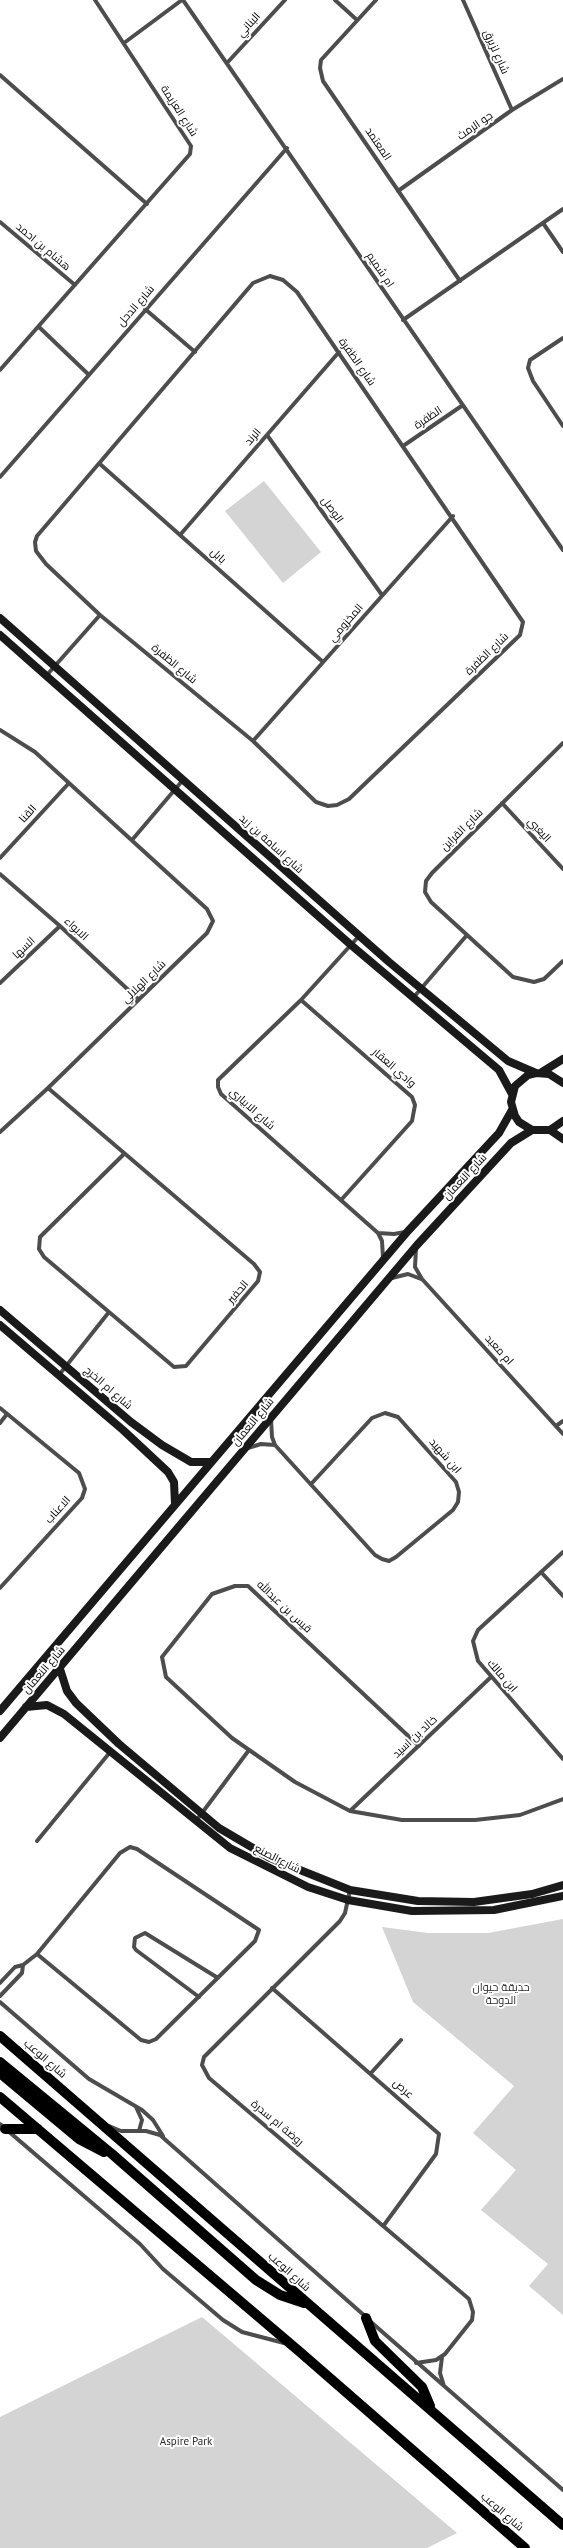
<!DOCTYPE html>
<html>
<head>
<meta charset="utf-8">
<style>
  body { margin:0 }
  canvas { display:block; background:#fff }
</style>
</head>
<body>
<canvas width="563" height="2548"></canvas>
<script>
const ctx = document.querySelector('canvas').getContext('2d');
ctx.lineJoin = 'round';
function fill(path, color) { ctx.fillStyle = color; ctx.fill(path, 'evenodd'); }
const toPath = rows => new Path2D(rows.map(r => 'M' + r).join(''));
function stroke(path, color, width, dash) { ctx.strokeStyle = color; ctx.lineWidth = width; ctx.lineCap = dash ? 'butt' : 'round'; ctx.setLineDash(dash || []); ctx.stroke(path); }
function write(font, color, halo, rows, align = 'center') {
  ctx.font = font + ' "PT Sans",Cairo,sans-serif'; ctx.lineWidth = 4; ctx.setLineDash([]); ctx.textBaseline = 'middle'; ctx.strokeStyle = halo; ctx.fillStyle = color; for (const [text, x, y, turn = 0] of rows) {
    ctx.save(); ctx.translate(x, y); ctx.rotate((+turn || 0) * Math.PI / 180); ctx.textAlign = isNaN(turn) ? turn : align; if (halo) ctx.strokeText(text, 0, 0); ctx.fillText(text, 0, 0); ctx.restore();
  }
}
const green = toPath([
  [264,481,321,552,283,583,225,511],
  [563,1919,563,2315,529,2286,548,2264,481,2210,516,2170,473,2133,514,2086,413,2002,382,1927,428,1933,488,1933],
  [202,2317,457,2533,427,2548,0,2548,0,2417]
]);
const street = toPath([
  [183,0,563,550],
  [335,0,357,20],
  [376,0,321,60,320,68,323,81,460,281],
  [463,0,512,110],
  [124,43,182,0],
  [227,63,285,0],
  [0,75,147,204],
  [398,191,512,110,563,79],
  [0,222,75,285],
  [543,223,563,252],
  [270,276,283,280,297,292,523,622,520,635,349,799,337,805,328,806,316,802,253,741,100,615,46,564,36,551,35,542,37,536,253,283,270,276],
  [145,309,195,352],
  [403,320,563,209],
  [39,327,88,374],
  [563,338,530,360,528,368,533,381,563,426],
  [0,370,190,154,191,146,95,0],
  [267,435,382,595],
  [403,446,463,405],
  [100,464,323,662],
  [0,477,287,148],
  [180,535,339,352],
  [46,676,100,615],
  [0,730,35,752,207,909,213,921,207,933,48,1088,0,1132],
  [253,741,453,516],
  [563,743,432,873,426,881,425,892,431,902,513,977,534,982,544,979,563,961],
  [502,803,563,869],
  [132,840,183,780],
  [0,858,69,783],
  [0,874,60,926,138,999],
  [359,936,301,1000,218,1080,218,1087,221,1094,378,1233,382,1241,383,1258],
  [0,983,60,926],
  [413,998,467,935],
  [301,1000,412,1097,415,1105,412,1121,342,1199],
  [48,1088,254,1264,260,1272,258,1281,186,1366,174,1367,44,1257,39,1249,40,1237,124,1154],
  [378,1233,394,1234,405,1232],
  [416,1249,415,1267,422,1279,563,1434],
  [392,1278,408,1274,421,1279],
  [59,1375,109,1312],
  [0,1408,79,1473,85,1489,82,1498,0,1588],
  [271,1419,272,1437,275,1445,375,1555,382,1559,389,1561,396,1557,453,1510,458,1502,459,1492,456,1482,398,1417,385,1413,372,1418,312,1483],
  [0,1423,7,1414],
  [556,1426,563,1421],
  [248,1448,261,1444,275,1445],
  [563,1552,478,1630,473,1641,478,1661,563,1759],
  [541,1572,563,1596],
  [419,1746,248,1586,235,1586,212,1594,162,1657,166,1677,232,1738,295,1782,350,1811,402,1820,475,1820,520,1815,563,1799],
  [350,1811,491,1677],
  [196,1821,249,1750],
  [37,1841,111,1751],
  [350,1890,345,1913,340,1921,204,2057,202,2065,209,2078,469,2299,473,2312,472,2320,445,2354,436,2360,416,2363],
  [0,1983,15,1967,23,1965,37,1954,120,1853,130,1847,137,1849,259,1930,255,1941,156,2039,149,2042,141,2040,37,1954],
  [272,1988,439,2134,436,2154,384,2225],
  [0,1996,22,1973,23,1965],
  [199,1997,136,1950,134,1947,135,1938,145,1933,218,1978],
  [0,2002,89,2079,142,2110,153,2120,163,2136],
  [371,2073,401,2040],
  [136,2107,142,2120,139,2131],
  [0,2124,140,2244,163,2269,223,2320,242,2332,284,2343],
  [109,2126,121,2131,146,2131,160,2135,366,2317],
  [371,2322,563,2490],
  [442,2357,440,2373,444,2386]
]);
const secondary = toPath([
  [0,618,389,962,508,1061,536,1073],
  [0,635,351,945,499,1070,512,1094],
  [542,1072,563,1059],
  [563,1083,549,1074,536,1073,528,1075,515,1086,511,1102,515,1116,519,1122,532,1130,550,1130,563,1121],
  [550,1130,563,1139],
  [0,1310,131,1422,162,1445,191,1462,211,1462],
  [0,1325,123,1430,168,1472,174,1482,175,1504],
  [60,1669,67,1691,76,1703,119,1744,219,1828,270,1858,350,1890,418,1901,474,1902,532,1894,563,1885],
  [26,1707,47,1705,64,1714,230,1848,308,1887,348,1900,412,1911,494,1910,563,1896],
  [0,1711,408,1231,499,1133,512,1110],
  [0,1738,417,1245,511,1143,532,1130]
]);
const primary = toPath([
  [0,2036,563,2525],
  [0,2062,112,2154,256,2280,280,2295,304,2303],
  [0,2073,79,2139,104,2152],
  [0,2097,300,2352,525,2548],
  [5,2129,38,2129],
  [366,2318,375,2341,422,2387,430,2406]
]);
const streetNames = [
  ["البناني",249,25,-48],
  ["شارع لزيرق",496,52,66],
  ["شارع العزيمة",179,111,57],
  ["جو الرمث",475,126,-35],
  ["المعتمد",378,144,56],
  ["هشام بن احمد",43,247,40],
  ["ام شميم",380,270,56],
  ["شارع الدحل",136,306,-49],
  ["شارع الظفرة",357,362,55],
  ["الظفرة",428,418,-34],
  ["الرند",253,437,-49],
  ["الوصل",332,510,54],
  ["بابل",218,556,42],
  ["المخزومي",346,623,-49],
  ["شارع الظفرة",487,654,-44],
  ["شارع الظفرة",174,664,40],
  ["القنا",28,814,-48],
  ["شارع القراين",462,830,-45],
  ["اليغبي",539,830,47],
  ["شارع اسامة بن زيد",271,844,42],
  ["الابواء",76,929,43],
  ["السها",24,948,-43],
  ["شارع الهلالي",144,982,-44],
  ["وادي العقار",394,1068,41],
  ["شارع الابياري",252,1109,42],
  ["شارع النعمان",465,1177,-47],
  ["الحفير",238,1292,-49],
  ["ام معبد",499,1350,48],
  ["شارع ام الخرج",108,1388,41],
  ["شارع النعمان",253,1422,-50],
  ["ابن شهيد",445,1456,49],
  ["الاعناب",58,1510,-48],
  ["قيس بن عبدالله",284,1607,43],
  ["شارع النعمان",44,1670,-49],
  ["ابن مالك",502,1676,49],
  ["خالد بن اسيد",415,1737,-43],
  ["شارع الصنع",277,1859,27],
  ["شارع الوعب",45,2059,41],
  ["عرص",403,2089,41],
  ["روضة ام سدرة",277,2123,40],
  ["شارع الوعب",289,2272,42],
  ["شارع الوعب",502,2512,41]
];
const parkNames = [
  ["حديقة حيوان",501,1988],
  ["الدوحة",501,2001],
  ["Aspire Park",186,2442]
];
fill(green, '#d4d4d4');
stroke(street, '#4d4d4d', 4);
stroke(secondary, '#1a1a1a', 8);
stroke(primary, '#000', 10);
write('11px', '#000', '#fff', streetNames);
write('11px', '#2b2b2b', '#fff', parkNames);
</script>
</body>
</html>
